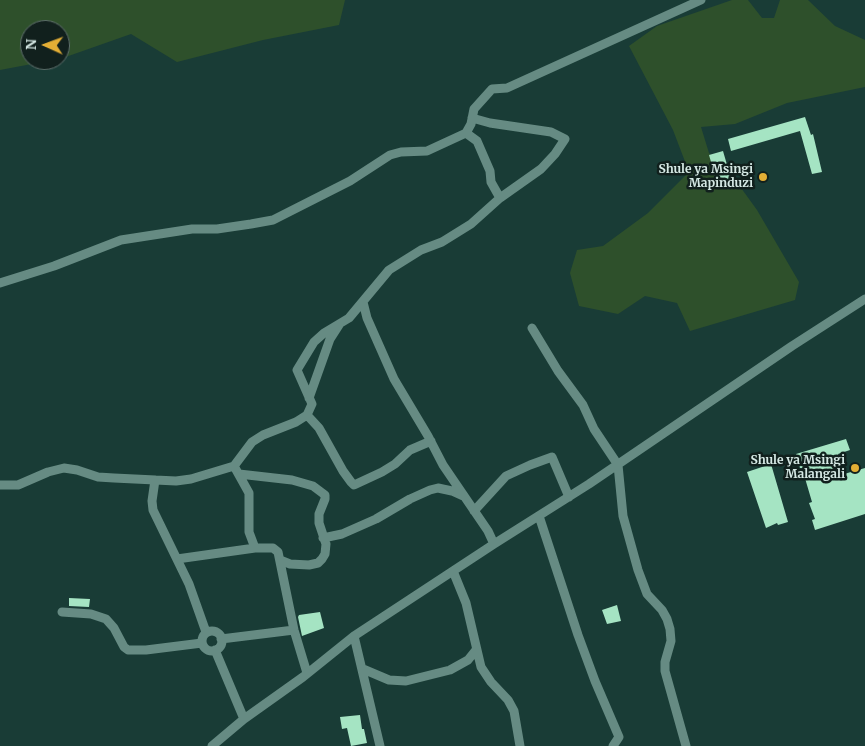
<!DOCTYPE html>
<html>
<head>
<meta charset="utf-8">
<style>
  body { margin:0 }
  #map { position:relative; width:865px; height:746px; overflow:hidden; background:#193c36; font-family:Merriweather,serif }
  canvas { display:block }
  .north { position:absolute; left:20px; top:20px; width:50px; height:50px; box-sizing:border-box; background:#11201d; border:1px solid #60706d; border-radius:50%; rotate:272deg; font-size:14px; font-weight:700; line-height:20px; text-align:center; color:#d6e9e5 }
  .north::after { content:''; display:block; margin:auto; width:18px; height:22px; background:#e3ae35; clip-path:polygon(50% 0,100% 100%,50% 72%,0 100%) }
</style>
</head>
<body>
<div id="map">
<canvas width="865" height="746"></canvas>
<div class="north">N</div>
</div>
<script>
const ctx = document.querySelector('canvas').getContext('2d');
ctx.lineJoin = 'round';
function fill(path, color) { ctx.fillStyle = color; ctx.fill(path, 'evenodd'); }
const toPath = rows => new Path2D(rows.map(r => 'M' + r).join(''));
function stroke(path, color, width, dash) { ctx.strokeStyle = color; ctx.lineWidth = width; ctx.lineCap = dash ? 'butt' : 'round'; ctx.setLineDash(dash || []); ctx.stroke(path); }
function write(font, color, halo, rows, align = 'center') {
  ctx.font = font + ' Merriweather,serif'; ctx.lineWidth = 5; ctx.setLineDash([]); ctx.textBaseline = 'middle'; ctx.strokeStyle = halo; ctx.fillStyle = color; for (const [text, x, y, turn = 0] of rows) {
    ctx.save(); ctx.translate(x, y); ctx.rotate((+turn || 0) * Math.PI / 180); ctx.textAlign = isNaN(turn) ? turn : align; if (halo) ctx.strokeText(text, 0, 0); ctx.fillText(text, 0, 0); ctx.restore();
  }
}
const green = toPath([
  [0,0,345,0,339,25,263,40,177,62,131,34,60,59,60,30,30,30,30,60,53,60,0,70],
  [732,0,748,0,762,18,774,18,780,0,808,0,835,26,865,40,865,87,787,103,735,124,701,127,709,153,736,181,757,210,799,282,795,300,690,331,677,303,645,296,618,314,579,306,570,273,577,250,603,246,648,213,689,172,673,130,629,46,657,26]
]);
const building = toPath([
  [805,117,811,135,813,134,822,172,812,174,800,131,731,151,728,139],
  [723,151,732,182,718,186,709,155],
  [846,439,850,450,838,454,844,474,865,468,865,514,815,530,812,520,815,519,809,503,812,502,802,468,800,468,796,454],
  [771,464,788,522,778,525,777,523,766,528,747,472],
  [69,598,90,599,89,607,69,606],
  [617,605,621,621,607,624,602,610],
  [320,612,324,628,302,636,298,617,299,615],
  [360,715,362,729,364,729,367,743,351,746,347,728,342,729,340,717]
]);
const minor = toPath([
  [466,133,477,141,490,171,491,182,500,198],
  [0,283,54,266,121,240,192,229,217,229,251,224,273,220,350,181,390,155,401,152,427,151,466,133,471,124,474,109,492,89,507,88,701,0],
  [363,302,367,318,394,379,428,436,443,465,488,531,494,544],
  [532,328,558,371,583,405,594,429,618,465,623,516,638,570,647,594,662,610,667,619,670,629,671,641,665,662,665,671,686,746],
  [309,398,330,339,339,325],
  [307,415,319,428,343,471,351,482,354,485,382,472,395,464,410,450,431,441],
  [239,474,292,480,313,486,325,495,325,499,319,514,319,523,326,544,325,554,322,559,318,563,309,565,290,564,280,560],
  [155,480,152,501,153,510,189,584,206,632],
  [0,485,18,485,48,472,64,468,77,470,98,477,114,478,176,481,191,479,234,466],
  [474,511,506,476,530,465,552,457,569,497],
  [539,516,578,635,595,681,619,737,613,746],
  [323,538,342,534,376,519,410,499,430,490,438,488,452,491,463,496],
  [177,559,255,548],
  [453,571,466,603,481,667,491,682,508,700,514,711,520,746],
  [62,612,91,614,106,619,114,628,124,647,128,650,146,650,202,643],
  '202 641a10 10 0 1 1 20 0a10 10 0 1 1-20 0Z',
  [354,636,380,746],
  [221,639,294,630],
  [215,650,244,719],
  [363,669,389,680,406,681,450,670,468,660,476,650],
  [307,673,294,630,278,552,273,548,255,548,249,532,249,493,234,466,252,442,263,435,296,422,307,415,312,404,297,370,314,342,324,333,349,318,389,270,421,250,442,242,471,224,500,198,541,169,555,154,565,139,551,132,490,123,472,118],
  [212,746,244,719,303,677,354,636,494,544,589,484,792,346,865,299]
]);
const markers = [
  [763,177,5,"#e3ae35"],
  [855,468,5,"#e3ae35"]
];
const poiNames = [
  ["Shule ya Msingi",753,170],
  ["Mapinduzi",753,184],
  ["Shule ya Msingi",845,461],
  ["Malangali",845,475]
];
fill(green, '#2e502b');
fill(building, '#a5e4c3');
stroke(minor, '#668b83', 9);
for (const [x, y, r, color] of markers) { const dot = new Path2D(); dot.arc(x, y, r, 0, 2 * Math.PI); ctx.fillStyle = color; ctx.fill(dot); stroke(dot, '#11201d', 2); }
write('bold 12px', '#d6e9e5', '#11201d', poiNames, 'right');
</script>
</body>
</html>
